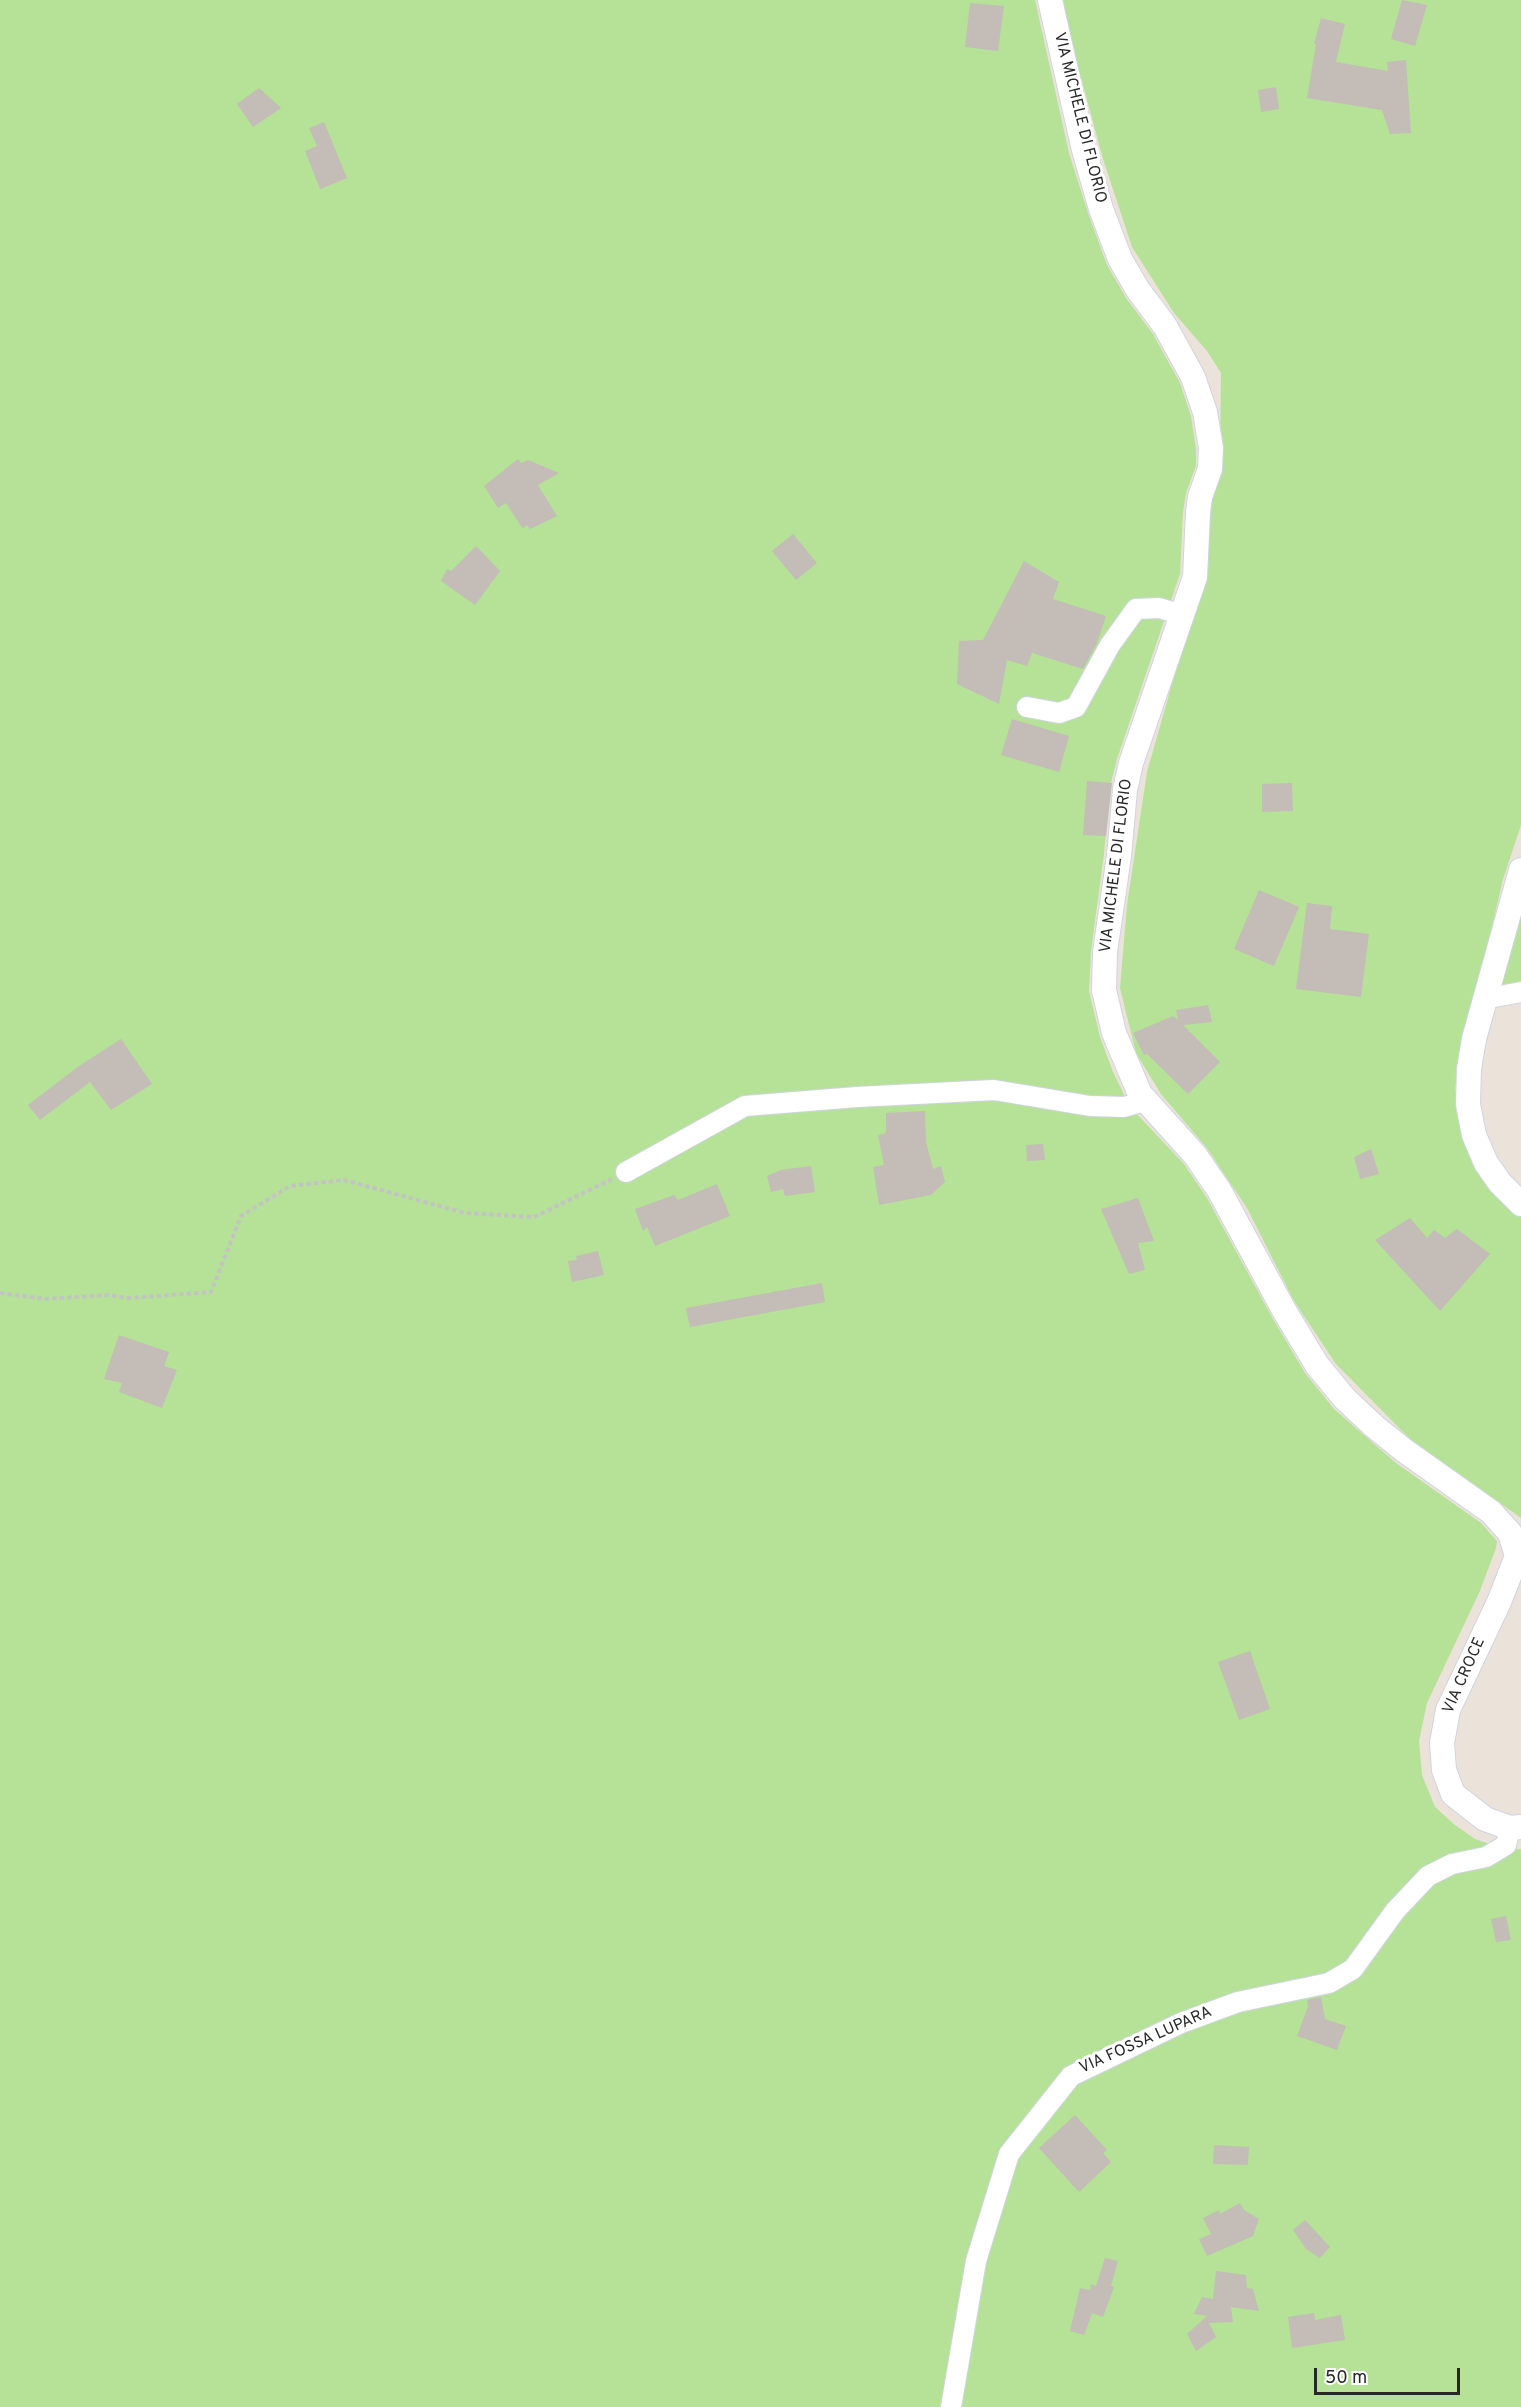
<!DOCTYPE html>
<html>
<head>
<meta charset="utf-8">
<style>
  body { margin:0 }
  #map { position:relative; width:1521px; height:2407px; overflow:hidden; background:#ebe2da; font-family:Overpass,sans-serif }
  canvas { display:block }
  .scale { position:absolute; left:1314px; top:2368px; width:146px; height:27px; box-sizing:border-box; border:3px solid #282828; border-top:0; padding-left:8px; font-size:18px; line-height:21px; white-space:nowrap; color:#282828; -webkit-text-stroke:4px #fff; paint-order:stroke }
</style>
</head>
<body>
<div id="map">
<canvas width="1521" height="2407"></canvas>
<div class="scale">50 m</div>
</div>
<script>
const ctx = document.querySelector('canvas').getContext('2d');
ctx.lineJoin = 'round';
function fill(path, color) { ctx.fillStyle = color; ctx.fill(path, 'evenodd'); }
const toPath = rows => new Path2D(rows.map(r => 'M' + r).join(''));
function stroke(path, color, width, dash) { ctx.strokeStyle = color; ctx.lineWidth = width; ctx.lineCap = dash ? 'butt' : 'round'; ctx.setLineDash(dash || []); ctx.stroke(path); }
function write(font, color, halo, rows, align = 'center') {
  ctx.font = font + ' Overpass,sans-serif'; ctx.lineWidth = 6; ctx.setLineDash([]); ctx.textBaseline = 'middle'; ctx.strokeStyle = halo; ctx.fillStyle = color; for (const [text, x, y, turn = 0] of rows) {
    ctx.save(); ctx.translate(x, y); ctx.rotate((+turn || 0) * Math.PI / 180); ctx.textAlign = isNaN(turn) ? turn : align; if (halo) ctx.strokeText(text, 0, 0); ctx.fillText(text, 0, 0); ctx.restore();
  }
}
const green = toPath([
  [0,0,1035,0,1069,153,1088,213,1107,265,1126,298,1153,334,1180,383,1191,416,1196,449,1196,466,1186,493,1183,512,1180,574,1117,759,1110,787,1104,854,1091,951,1089,991,1100,1037,1113,1072,1127,1101,1133,1110,1184,1164,1207,1198,1273,1319,1305,1373,1334,1409,1396,1463,1481,1523,1497,1541,1496,1548,1479,1593,1427,1703,1419,1741,1422,1775,1435,1807,1455,1825,1475,1839,1507,1850,1521,1849,1521,2407,0,2407],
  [1060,0,1521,0,1521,825,1503,879,1455,1087,1463,1141,1489,1189,1521,1217,1521,1518,1410,1439,1336,1364,1294,1301,1247,1208,1206,1147,1161,1094,1136,1053,1120,988,1127,905,1147,772,1196,600,1207,507,1220,467,1221,373,1207,351,1174,313,1132,247,1103,159],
  [1521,906,1521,1001,1494,1002]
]);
const building = toPath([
  [1402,0,1427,5,1415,46,1391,39],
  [970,3,1004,6,998,51,965,47],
  [1321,18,1345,24,1336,62,1388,71,1387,62,1406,60,1411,133,1390,134,1382,110,1307,98,1316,44,1314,44],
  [1276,87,1279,109,1261,112,1258,90],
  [259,88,281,108,253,127,237,104],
  [324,122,347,178,320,189,305,151,317,146,309,128],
  [518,459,521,463,528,460,559,473,538,485,557,516,530,529,527,525,523,529,506,503,498,508,484,486],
  [793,534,817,563,796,580,772,551],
  [476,546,500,571,475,605,441,581,447,569,451,571],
  [1024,561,1059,582,1053,599,1106,616,1097,643,1083,669,1032,653,1027,666,1007,660,999,704,957,684,959,641,983,640],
  [1012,719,1069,736,1059,772,1001,755],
  [1087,781,1112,783,1106,836,1083,835],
  [1292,783,1293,811,1262,812,1262,784],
  [1259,890,1299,907,1274,966,1234,949],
  [1307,903,1332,906,1330,929,1369,934,1361,997,1296,989],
  [1208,1005,1212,1022,1183,1025,1220,1062,1188,1094,1147,1054,1144,1055,1133,1033,1173,1016,1178,1020,1176,1010],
  [121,1039,152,1084,111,1110,90,1082,40,1120,28,1105,79,1066],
  [925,1111,926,1142,933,1169,941,1166,945,1182,931,1195,879,1205,873,1167,884,1165,878,1135,886,1133,886,1113],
  [1043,1144,1045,1160,1027,1161,1026,1145],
  [1371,1149,1379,1174,1360,1179,1354,1157],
  [811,1166,815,1192,785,1196,783,1189,771,1192,767,1176,781,1170],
  [717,1184,730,1216,655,1246,647,1227,643,1231,635,1209,674,1195,678,1200],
  [1138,1198,1154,1241,1138,1243,1145,1270,1129,1274,1101,1209],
  [1410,1218,1427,1238,1434,1230,1445,1238,1457,1229,1490,1254,1440,1311,1375,1240],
  [598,1251,604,1275,572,1282,568,1261,577,1260,576,1256],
  [822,1283,825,1302,690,1327,686,1308],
  [119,1335,169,1352,164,1366,177,1370,162,1408,119,1392,122,1383,104,1379],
  [1250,1651,1270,1709,1239,1720,1218,1662],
  [1506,1916,1511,1940,1496,1942,1491,1919],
  [1321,1997,1325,2019,1346,2026,1337,2050,1297,2036,1308,2006,1307,2000],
  [1075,2115,1107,2150,1103,2153,1111,2162,1079,2192,1039,2148],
  [1214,2145,1249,2147,1248,2165,1213,2164],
  [1240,2203,1244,2210,1259,2219,1253,2236,1207,2256,1199,2239,1211,2234,1203,2218,1219,2210,1220,2214],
  [1305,2220,1330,2247,1320,2258,1306,2249,1293,2230],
  [1105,2258,1118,2261,1111,2286,1114,2287,1103,2317,1092,2313,1084,2335,1070,2331,1080,2288,1090,2290,1091,2284,1096,2286],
  [1216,2271,1246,2275,1247,2288,1253,2289,1259,2311,1231,2307,1233,2322,1209,2323,1216,2337,1196,2351,1187,2334,1207,2316,1194,2314,1202,2297,1213,2299],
  [1314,2313,1315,2320,1341,2315,1345,2340,1292,2348,1288,2317]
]);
const path = toPath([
  [0,1293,46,1299,108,1295,129,1298,211,1292,241,1216,290,1186,344,1180,465,1213,534,1217,612,1179]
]);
const minor = toPath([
  [1027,707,1059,713,1076,707,1110,645,1136,609,1159,608,1183,615],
  [1484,999,1521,992],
  [626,1172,745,1106,857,1097,994,1090,1090,1106,1124,1107,1145,1101],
  [951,2407,976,2261,1009,2154,1071,2076,1181,2023,1238,2002,1329,1983,1353,1969,1395,1911,1428,1876,1452,1864,1486,1857,1506,1845,1510,1828]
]);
const tertiary = toPath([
  [1050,0,1084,150,1101,209,1120,259,1138,290,1165,326,1193,377,1205,412,1211,448,1210,469,1200,497,1198,513,1195,577,1131,763,1125,790,1119,856,1105,952,1104,990,1114,1033,1140,1094,1195,1155,1219,1190,1285,1312,1317,1365,1345,1399,1375,1427,1405,1451,1491,1512,1510,1533,1517,1556],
  [1521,870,1474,1039,1469,1069,1468,1104,1474,1135,1486,1163,1500,1183,1521,1204],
  [1517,1556,1499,1602,1448,1710,1442,1743,1444,1770,1453,1794,1485,1819,1510,1828,1521,1827]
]);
const streetNames = [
  ["VIA MICHELE DI FLORIO",1079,118,76],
  ["VIA MICHELE DI FLORIO",1117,866,-83],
  ["VIA CROCE",1465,1676,-66],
  ["VIA FOSSA LUPARA",1146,2041,-24]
];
fill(green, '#b5e296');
fill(building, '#c3bcb7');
stroke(minor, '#cfd4e2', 22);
stroke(tertiary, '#cfd4e2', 26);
stroke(path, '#c3c3c3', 4, [4.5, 3]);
stroke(minor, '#fff', 20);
stroke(tertiary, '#fff', 24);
write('16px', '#282828', '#fff', streetNames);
</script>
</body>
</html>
